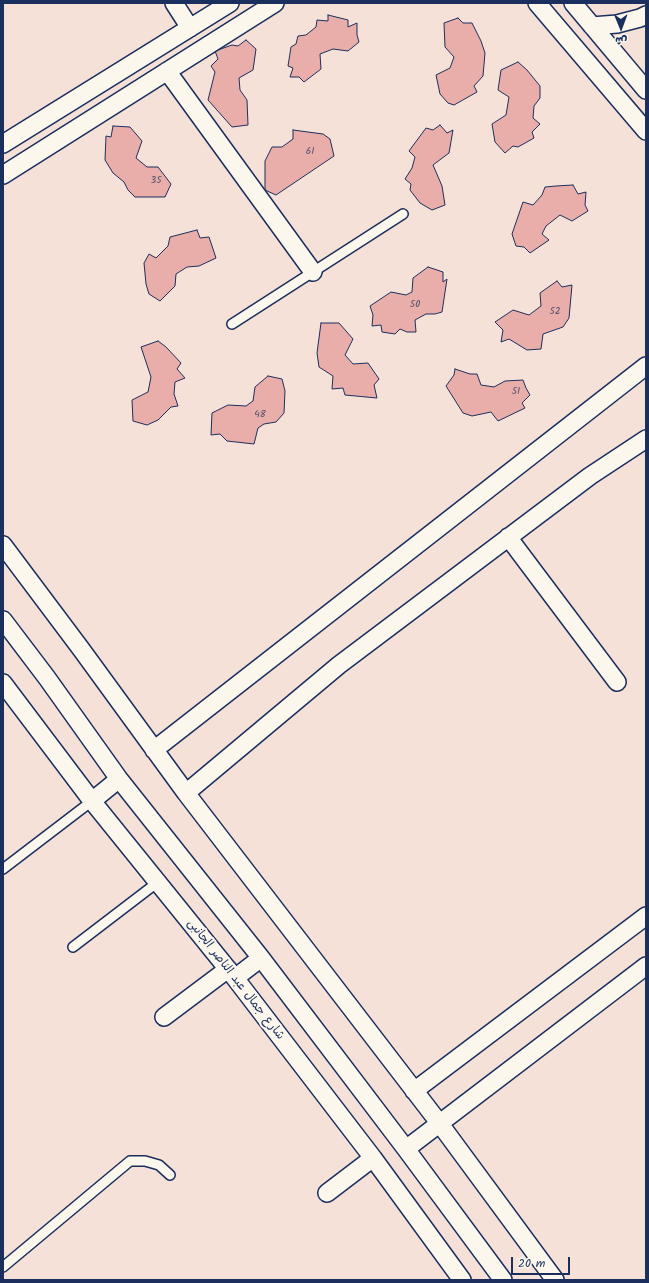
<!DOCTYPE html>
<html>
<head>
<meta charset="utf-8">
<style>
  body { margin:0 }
  #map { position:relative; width:649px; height:1283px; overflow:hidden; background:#f6e1d8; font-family:Kalam,"Playpen Sans Arabic",sans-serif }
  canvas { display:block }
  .frame { position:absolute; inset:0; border:4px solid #1b2f5e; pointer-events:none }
  .north { position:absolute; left:601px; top:8px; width:40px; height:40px; -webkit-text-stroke:3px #fbf7ec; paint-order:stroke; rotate:179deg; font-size:11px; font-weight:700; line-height:16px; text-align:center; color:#1b2f5e }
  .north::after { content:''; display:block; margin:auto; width:14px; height:18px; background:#1b2f5e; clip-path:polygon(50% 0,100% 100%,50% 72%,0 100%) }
  .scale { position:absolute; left:511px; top:1257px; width:59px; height:18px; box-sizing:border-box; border:2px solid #1b2f5e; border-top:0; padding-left:5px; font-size:12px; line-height:14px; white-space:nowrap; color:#1b2f5e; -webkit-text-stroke:3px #fbf7ec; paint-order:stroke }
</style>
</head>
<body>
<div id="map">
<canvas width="649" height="1283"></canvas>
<div class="frame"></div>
<div class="north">ش</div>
<div class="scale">20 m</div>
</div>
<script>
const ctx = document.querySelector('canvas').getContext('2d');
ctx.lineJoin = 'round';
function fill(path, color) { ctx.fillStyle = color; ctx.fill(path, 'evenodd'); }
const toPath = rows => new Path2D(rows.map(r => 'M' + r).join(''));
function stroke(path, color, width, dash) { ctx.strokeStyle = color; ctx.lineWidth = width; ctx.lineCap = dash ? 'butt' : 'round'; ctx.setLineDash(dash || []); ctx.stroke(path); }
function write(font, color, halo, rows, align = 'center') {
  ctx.font = font + ' Kalam,"Playpen Sans Arabic",sans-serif'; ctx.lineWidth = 4; ctx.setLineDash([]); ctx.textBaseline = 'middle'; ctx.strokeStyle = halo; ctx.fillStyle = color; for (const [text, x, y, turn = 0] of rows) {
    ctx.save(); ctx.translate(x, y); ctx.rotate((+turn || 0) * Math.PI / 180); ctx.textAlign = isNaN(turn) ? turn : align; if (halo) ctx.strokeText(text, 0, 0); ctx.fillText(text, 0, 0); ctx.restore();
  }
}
const building = toPath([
  [328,15,348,20,348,27,357,23,357,35,359,42,348,51,333,49,320,54,321,69,304,82,299,77,290,77,293,68,288,66,291,47,296,44,298,36,306,35,316,27,317,20,328,21,328,15],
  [458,18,463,23,472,23,481,41,485,53,483,76,474,86,477,92,454,105,448,103,440,94,436,75,450,68,454,57,445,47,444,23,458,18],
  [246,40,256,49,253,70,239,78,240,90,247,100,248,125,232,127,208,100,215,72,211,66,218,59,215,51,232,45,238,46,246,40],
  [518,62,527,70,540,86,540,98,534,106,533,118,540,124,532,132,534,138,518,147,513,146,505,153,495,142,492,124,506,115,509,97,498,90,501,70,518,62],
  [440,125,447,133,453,130,449,153,433,165,442,186,445,205,432,210,420,203,410,190,411,184,405,179,412,168,415,157,409,151,426,128,433,130,440,125],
  [113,126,130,127,142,141,136,158,147,167,158,167,171,184,165,197,135,197,128,190,124,182,113,173,105,160,106,136,111,137,113,126],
  [293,130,323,134,330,139,334,156,276,195,265,190,265,161,272,147,282,147,293,139,293,130],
  [573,185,578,194,586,192,585,205,588,211,572,221,560,215,546,226,542,234,549,240,530,253,524,247,516,246,512,234,523,202,533,205,542,195,545,187,556,186,573,185],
  [197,230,200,238,209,237,216,258,199,266,187,267,176,274,175,286,160,301,149,294,146,284,144,263,149,254,156,258,168,246,170,237,197,230],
  [428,267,443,272,443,282,447,279,442,312,435,314,426,314,415,320,416,332,407,332,400,329,395,334,382,332,381,325,372,326,373,315,370,306,391,292,406,295,412,292,413,278,428,267],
  [557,281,562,287,572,285,569,318,563,327,543,334,541,349,527,350,509,339,501,342,503,330,495,322,513,310,529,315,541,306,540,293,557,281],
  [321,323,339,323,353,339,345,355,353,364,368,363,379,379,374,385,377,398,345,395,343,388,332,389,333,376,319,367,317,353,321,323],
  [158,341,166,347,181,363,177,369,185,378,175,382,174,394,178,406,171,407,158,420,147,425,133,421,132,400,148,392,151,377,141,347,158,341],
  [455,369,470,374,477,374,481,385,494,387,505,381,523,380,526,388,530,395,522,403,525,408,498,421,491,412,472,416,463,413,446,386,454,375,455,369],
  [268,376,282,379,285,391,284,413,276,422,264,424,258,428,254,444,227,441,220,434,211,435,212,413,228,405,246,406,253,401,255,387,268,376]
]);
const lane = toPath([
  [232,324,403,214],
  [3,869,92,801],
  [73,947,158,882],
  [3,1267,130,1161,145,1161,159,1165,170,1175]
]);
const street = toPath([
  [174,3,190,28],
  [537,3,646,131],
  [573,3,646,90],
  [592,26,617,24,640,18,646,15],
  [167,71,313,272],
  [3,144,230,3],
  [3,175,275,3],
  [508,537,617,682],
  [3,545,81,649,186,793,440,1124,555,1280],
  [3,620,47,678,119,779,261,958,406,1149,503,1280],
  [3,683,92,801,235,978,373,1158,462,1280],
  [154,750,646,366],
  [186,793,339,665,590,476,646,439],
  [92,801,119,779],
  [235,978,261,958],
  [164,1017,228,969],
  [414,1091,646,916],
  [406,1149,646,966],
  [327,1193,373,1158]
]);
const numberNames = [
  ["61",310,152],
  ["35",156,181],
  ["50",415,305],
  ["52",555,312],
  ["51",516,392],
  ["48",260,415]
];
const streetNames = [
  ["شارع جمال عبد الناصر الجانبى",235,980,52]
];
fill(building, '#e9aeaa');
stroke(building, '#1b2f5e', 1);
stroke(lane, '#1b2f5e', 12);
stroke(street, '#1b2f5e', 20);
stroke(lane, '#fbf7ec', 9);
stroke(street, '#fbf7ec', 17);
write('10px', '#4e4f71', null, numberNames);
write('12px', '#1b2f5e', '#fbf7ec', streetNames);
</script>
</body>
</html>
